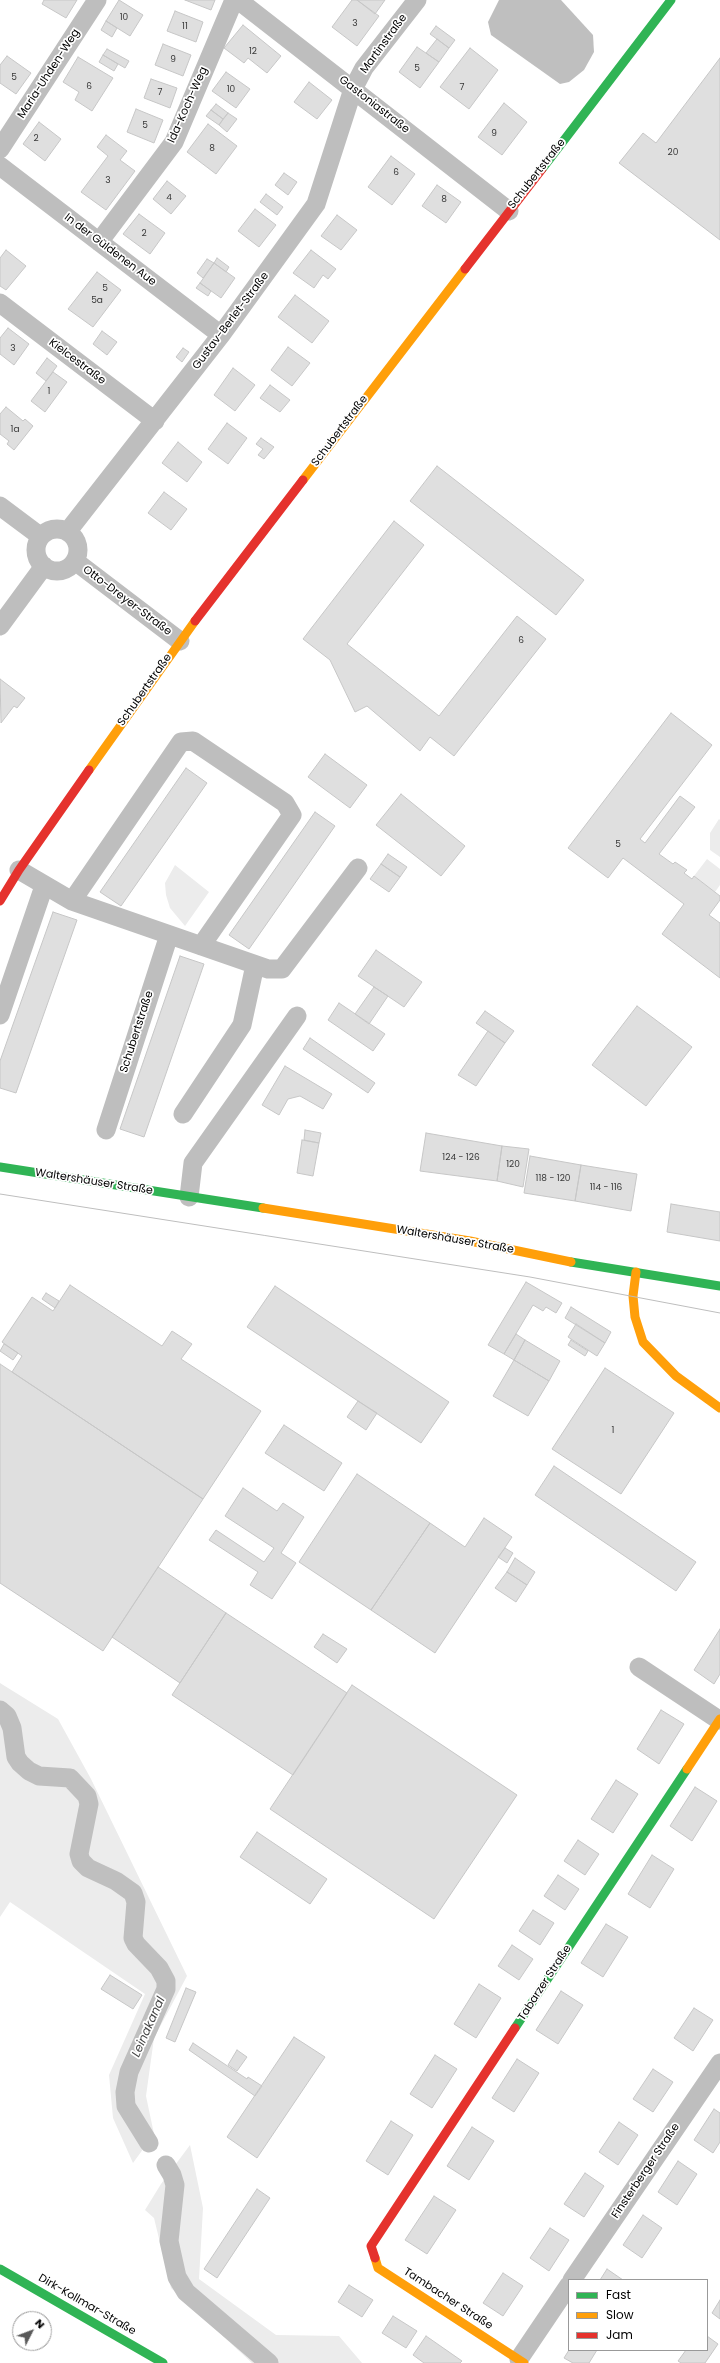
<!DOCTYPE html>
<html>
<head>
<meta charset="utf-8">
<style>
  body { margin:0 }
  #map { position:relative; width:720px; height:2363px; overflow:hidden; background:#fff; font-family:Poppins,sans-serif }
  canvas { display:block }
  .legend { position:absolute; left:568px; top:2279px; width:140px; height:72px; box-sizing:border-box; background:#fff; border:1px solid #999; margin:0; padding:5px 7px; list-style:none; font-size:12px; color:#000 }
  .legend li { display:flex; align-items:center; gap:8px; height:20px }
  .legend b { width:20px; border:1px solid #999 }
  .north { position:absolute; left:12px; top:2311px; width:40px; height:40px; box-sizing:border-box; background:#fff; border:1px solid #999; border-radius:50%; rotate:48deg; font-size:11px; font-weight:700; line-height:16px; text-align:center; color:#000 }
  .north::after { content:''; display:block; margin:auto; width:14px; height:18px; background:#595959; clip-path:polygon(50% 0,100% 100%,50% 72%,0 100%) }
</style>
</head>
<body>
<div id="map">
<canvas width="720" height="2363"></canvas>
<ul class="legend">
<li><b style="height:5px;background:#30b455"></b>Fast</li>
<li><b style="height:5px;background:#ff9f0a"></b>Slow</li>
<li><b style="height:5px;background:#e5322d"></b>Jam</li>
</ul>
<div class="north">N</div>
</div>
<script>
const ctx = document.querySelector('canvas').getContext('2d');
ctx.lineJoin = 'round';
function fill(path, color) { ctx.fillStyle = color; ctx.fill(path, 'evenodd'); }
const toPath = rows => new Path2D(rows.map(r => 'M' + r).join(''));
function stroke(path, color, width, dash) { ctx.strokeStyle = color; ctx.lineWidth = width; ctx.lineCap = dash ? 'butt' : 'round'; ctx.setLineDash(dash || []); ctx.stroke(path); }
function write(font, color, halo, rows, align = 'center') {
  ctx.font = font + ' Poppins,sans-serif'; ctx.lineWidth = 3.5; ctx.setLineDash([]); ctx.textBaseline = 'middle'; ctx.strokeStyle = halo; ctx.fillStyle = color; for (const [text, x, y, turn = 0] of rows) {
    ctx.save(); ctx.translate(x, y); ctx.rotate((+turn || 0) * Math.PI / 180); ctx.textAlign = isNaN(turn) ? turn : align; if (halo) ctx.strokeText(text, 0, 0); ctx.fillText(text, 0, 0); ctx.restore();
  }
}
const green = toPath([
  [719,819,720,820,720,857,710,850,710,833],
  [707,859,720,869,720,885,715,892,694,876],
  [175,865,209,892,185,926,170,908,166,895,165,883],
  [0,1683,58,1719,91,1779,187,1976,154,2038,146,2096,154,2134,133,2163,113,2118,109,2075,145,1994,10,1902,0,1917],
  [190,2145,203,2208,199,2279,276,2335,339,2336,362,2363,252,2363,171,2288,154,2218,145,2210,161,2184]
]);
const water = toPath([
  [499,0,561,0,593,35,594,52,584,70,569,82,560,84,491,35,488,22]
]);
const canal = toPath([
  [0,1710,7,1716,12,1728,16,1757,20,1763,29,1771,39,1776,70,1778,87,1796,89,1804,79,1854,81,1861,88,1868,116,1881,133,1893,136,1902,133,1938,136,1944,159,1968,166,1981,166,1989,129,2072,125,2092,126,2106,149,2143],
  [166,2165,172,2175,175,2185,169,2241,177,2277,186,2292,269,2363]
]);
const building = toPath([
  [44,0,77,0,66,18,42,4,44,0],
  [119,0,143,15,130,36,106,21,119,0],
  [185,0,215,0,211,10,185,0],
  [352,0,357,0,379,16,357,46,332,27,352,0],
  [357,0,385,0,375,14,357,0],
  [175,11,203,22,196,42,167,31,175,11],
  [106,21,117,28,112,37,101,30,106,21],
  [243,25,281,56,267,73,248,58,244,63,224,48,243,25],
  [436,26,455,40,449,48,430,34,436,26],
  [437,39,449,48,439,62,426,53,437,39],
  [163,44,191,55,183,76,155,65,163,44],
  [417,47,439,62,420,88,399,72,417,47],
  [470,48,498,70,469,109,440,87,470,48],
  [107,49,129,61,125,68,103,55,107,49],
  [103,55,118,64,114,71,99,62,103,55],
  [7,56,31,73,16,94,0,83,0,65,7,56],
  [78,57,113,78,92,111,75,100,79,92,63,82,78,57],
  [720,58,720,240,619,163,643,133,656,143,720,58],
  [226,72,250,89,236,108,212,91,226,72],
  [151,79,177,88,170,108,144,98,151,79],
  [309,82,332,100,317,119,294,102,309,82],
  [504,103,527,122,502,155,478,137,504,103],
  [216,104,228,113,223,119,211,110,216,104],
  [136,109,163,120,154,143,127,132,136,109],
  [211,110,223,119,219,125,206,116,211,110],
  [228,113,237,119,227,132,219,125,228,113],
  [39,122,61,139,45,161,23,144,39,122],
  [208,124,237,146,216,174,187,152,208,124],
  [106,135,127,151,120,160,135,171,106,210,81,192,108,156,97,147,106,135],
  [391,156,415,174,392,205,368,187,391,156],
  [284,173,297,182,288,195,275,185,284,173],
  [167,181,186,196,171,214,153,199,167,181],
  [437,185,461,202,446,223,422,206,437,185],
  [266,194,283,207,277,215,260,202,266,194],
  [255,209,276,225,259,247,238,231,255,209],
  [139,214,165,233,150,254,123,234,139,214],
  [337,215,357,230,341,250,321,236,337,215],
  [6,250,26,266,6,290,0,286,0,258,6,250],
  [311,250,336,269,328,279,323,275,314,288,293,273,311,250],
  [217,258,229,267,226,272,214,263,217,258],
  [207,259,214,263,203,278,197,273,207,259],
  [214,263,235,278,221,298,200,283,214,263],
  [97,272,121,290,93,327,68,309,97,272],
  [200,283,211,291,208,296,196,288,200,283],
  [295,295,329,321,312,343,278,317,295,295],
  [8,328,29,344,14,365,0,354,0,338,8,328],
  [102,331,117,342,107,355,93,344,102,331],
  [288,347,310,363,292,386,271,370,288,347],
  [183,348,189,352,182,362,176,357,183,348],
  [47,358,57,366,46,381,36,373,47,358],
  [233,368,255,385,235,411,214,395,233,368],
  [53,372,67,382,45,412,31,401,53,372],
  [270,385,290,400,280,412,260,398,270,385],
  [6,407,23,421,25,419,33,426,14,450,7,444,9,441,0,434,0,414,6,407],
  [227,423,247,438,228,464,208,449,227,423],
  [261,438,274,447,264,459,258,455,263,449,256,444,261,438],
  [178,442,202,462,187,482,162,463,178,442],
  [437,466,584,580,556,615,410,501,437,466],
  [164,492,187,509,171,530,148,513,164,492],
  [394,521,424,545,347,644,439,716,517,616,546,639,454,756,430,737,420,751,367,706,355,712,330,660,303,639,394,521],
  [0,679,25,698,17,708,14,706,1,723,0,679],
  [671,713,712,745,640,839,645,843,680,796,695,807,659,854,673,864,675,862,687,870,684,873,692,879,694,876,720,896,720,900,709,915,720,923,720,978,662,934,684,904,623,858,608,878,568,848,671,713],
  [325,754,367,785,350,808,308,777,325,754],
  [186,768,207,783,121,906,100,892,186,768],
  [401,794,465,846,441,876,376,825,401,794],
  [315,812,335,826,249,949,229,935,315,812],
  [388,854,407,867,400,877,381,864,388,854],
  [381,864,400,877,389,892,370,879,381,864],
  [53,912,77,920,16,1093,0,1088,0,1061,53,912],
  [376,950,422,982,404,1007,358,976,376,950],
  [180,956,204,964,144,1137,120,1129,180,956],
  [374,987,388,996,369,1024,355,1014,374,987],
  [339,1003,385,1034,373,1051,328,1020,339,1003],
  [637,1006,692,1047,646,1106,592,1065,637,1006],
  [485,1011,514,1031,505,1043,476,1023,485,1011],
  [488,1031,505,1043,476,1086,458,1075,488,1031],
  [310,1038,375,1083,368,1093,303,1049,310,1038],
  [285,1066,332,1094,323,1109,300,1096,288,1099,279,1115,262,1105,285,1066],
  [305,1130,321,1133,319,1143,304,1140,305,1130],
  [426,1133,502,1146,497,1181,420,1171,426,1133],
  [302,1140,319,1143,313,1176,297,1173,302,1140],
  [502,1146,529,1149,523,1187,497,1181,502,1146],
  [530,1156,581,1165,575,1201,524,1193,530,1156],
  [581,1165,637,1174,631,1211,575,1201,581,1165],
  [671,1204,720,1212,720,1241,667,1232,671,1204],
  [526,1282,562,1303,556,1313,546,1307,543,1311,533,1305,504,1354,488,1345,526,1282],
  [70,1285,162,1346,172,1331,192,1344,181,1359,261,1411,203,1499,12,1372,22,1356,2,1342,32,1297,53,1311,70,1285],
  [275,1286,449,1402,421,1443,247,1327,275,1286],
  [46,1293,59,1301,55,1308,42,1299,46,1293],
  [571,1307,611,1332,605,1343,565,1318,571,1307],
  [576,1324,605,1343,597,1356,568,1337,576,1324],
  [516,1334,525,1340,514,1360,504,1354,516,1334],
  [525,1340,560,1361,549,1381,514,1360,525,1340],
  [571,1340,588,1351,585,1356,568,1345,571,1340],
  [4,1344,18,1353,13,1360,0,1351,4,1344],
  [514,1360,549,1381,528,1416,493,1396,514,1360],
  [0,1364,203,1499,103,1651,0,1583,0,1364],
  [605,1368,674,1413,621,1494,552,1449,605,1368],
  [358,1401,377,1413,366,1430,347,1417,358,1401],
  [284,1425,342,1463,324,1491,265,1453,284,1425],
  [554,1466,696,1562,676,1591,535,1495,554,1466],
  [357,1474,430,1523,371,1610,299,1562,357,1474],
  [243,1488,277,1511,283,1503,304,1517,281,1553,296,1563,272,1599,250,1585,258,1572,209,1540,216,1530,264,1562,274,1548,225,1516,243,1488],
  [484,1518,512,1537,435,1653,371,1610,430,1523,465,1547,484,1518],
  [505,1548,513,1553,507,1563,498,1557,505,1548],
  [515,1558,535,1572,527,1585,507,1572,515,1558],
  [158,1567,226,1613,180,1683,112,1637,158,1567],
  [507,1572,527,1585,516,1602,495,1588,507,1572],
  [226,1613,347,1693,293,1775,172,1695,226,1613],
  [720,1629,720,1674,714,1684,694,1670,720,1629],
  [323,1634,347,1649,337,1663,314,1647,323,1634],
  [352,1685,517,1795,434,1919,270,1809,352,1685],
  [661,1710,684,1724,659,1764,637,1749,661,1710],
  [616,1780,638,1794,613,1833,591,1819,616,1780],
  [695,1787,717,1801,692,1841,670,1826,695,1787],
  [257,1832,327,1879,310,1904,240,1857,257,1832],
  [578,1840,599,1854,585,1875,564,1861,578,1840],
  [652,1855,674,1869,650,1908,628,1894,652,1855],
  [558,1875,579,1889,565,1910,544,1896,558,1875],
  [533,1910,554,1923,540,1945,519,1931,533,1910],
  [606,1924,628,1937,603,1977,581,1963,606,1924],
  [512,1945,533,1959,519,1980,498,1966,512,1945],
  [110,1975,142,1995,133,2009,101,1989,110,1975],
  [479,1984,501,1998,476,2038,454,2024,479,1984],
  [186,1988,196,1992,175,2042,166,2038,186,1988],
  [561,1991,583,2005,558,2044,536,2030,561,1991],
  [694,2008,713,2020,693,2051,674,2038,694,2008],
  [294,2037,325,2057,257,2158,227,2137,294,2037],
  [193,2043,247,2079,248,2077,262,2086,255,2096,189,2050,193,2043],
  [237,2050,247,2057,237,2071,228,2065,237,2050],
  [435,2055,457,2069,432,2108,410,2094,435,2055],
  [517,2059,539,2073,514,2112,492,2098,517,2059],
  [653,2069,673,2082,653,2112,633,2099,653,2069],
  [714,2109,720,2113,720,2142,713,2153,694,2140,714,2109],
  [391,2121,413,2135,388,2175,366,2161,391,2121],
  [619,2122,638,2135,618,2165,599,2152,619,2122],
  [472,2127,494,2141,469,2180,447,2166,472,2127],
  [678,2161,697,2174,677,2205,658,2192,678,2161],
  [585,2173,604,2186,584,2217,564,2204,585,2173],
  [257,2189,270,2198,217,2278,204,2269,257,2189],
  [434,2196,456,2210,427,2254,405,2240,434,2196],
  [643,2215,662,2228,642,2258,623,2245,643,2215],
  [550,2228,569,2240,549,2271,530,2258,550,2228],
  [607,2269,623,2280,600,2280,607,2269],
  [503,2273,523,2286,503,2316,483,2303,503,2273],
  [349,2285,373,2300,362,2317,338,2302,349,2285],
  [720,2300,720,2319,712,2313,720,2300],
  [393,2316,417,2331,406,2348,382,2333,393,2316],
  [426,2336,462,2361,460,2363,424,2363,413,2355,426,2336],
  [707,2336,718,2344,705,2363,681,2363,678,2361,686,2350,707,2350,707,2336],
  [569,2350,597,2350,589,2363,573,2363,564,2358,569,2350]
]);
const street = toPath([
  [238,0,509,211],
  [0,149,97,0],
  [0,166,221,335],
  [99,242,174,142,234,0],
  [0,303,155,421],
  [0,506,40,536],
  '36 550a21 21 0 1 1 42 0a21 21 0 1 1-42 0Z',
  [68,531,221,335,316,204,353,89,364,68,417,0],
  [75,561,180,641],
  [0,626,44,566],
  [19,870,72,901,268,969,282,969,358,868],
  [72,901,181,742,193,741,285,803,292,815,201,946],
  [0,1015,44,886],
  [183,1114,242,1025,255,965],
  [106,1130,169,935],
  [189,1197,193,1163,297,1016],
  [639,1667,719,1720],
  [572,2280,720,2063],
  [519,2359,569,2285]
]);
const fast = toPath([
  [542,169,671,0],
  [0,1167,263,1208],
  [571,1262,720,1286],
  [515,2028,687,1769],
  [0,2269,163,2363]
]);
const slow = toPath([
  [303,480,465,269],
  [89,770,195,621],
  [263,1208,470,1241,571,1262],
  [636,1272,633,1296,635,1317,643,1342,676,1376,720,1408],
  [687,1769,720,1719],
  [375,2258,378,2268,524,2363]
]);
const jam = toPath([
  [465,269,542,169],
  [195,621,303,480],
  [0,901,19,870,89,770],
  [375,2258,371,2246,515,2028]
]);
const tram = toPath([
  [0,1194,530,1277,720,1313]
]);
const numberNames = [
  ["10",124,18],
  ["3",355,24],
  ["11",185,27],
  ["12",253,52],
  ["9",173,60],
  ["5",417,69],
  ["5",14,78],
  ["6",89,87],
  ["7",462,88],
  ["10",231,90],
  ["7",160,93],
  ["5",145,126],
  ["9",494,134],
  ["2",36,139],
  ["8",212,149],
  ["20",673,153],
  ["6",396,173],
  ["3",108,181],
  ["4",169,198],
  ["8",444,200],
  ["2",144,234],
  ["5",105,289],
  ["5a",97,301],
  ["3",13,349],
  ["1",49,392],
  ["1a",15,430],
  ["6",521,641],
  ["5",618,845],
  ["124 - 126",461,1158],
  ["120",513,1165],
  ["118 - 120",553,1179],
  ["114 - 116",606,1188],
  ["1",613,1431]
];
const streetNames = [
  ["Martinstraße",384,44,-54],
  ["Maria-Uhden-Weg",49,74,-57],
  ["Ida-Koch-Weg",188,105,-66],
  ["Gastoniastraße",374,105,38],
  ["Schubertstraße",537,174,-52],
  ["In der Güldenen Aue",110,250,37],
  ["Gustav-Berlet-Straße",231,321,-53],
  ["Kielcestraße",77,362,37],
  ["Schubertstraße",340,431,-53],
  ["Otto-Dreyer-Straße",127,601,37],
  ["Schubertstraße",145,690,-55],
  ["Schubertstraße",137,1032,-72],
  ["Waltershäuser Straße",94,1182,9],
  ["Waltershäuser Straße",455,1240,10],
  ["Tabarzer Straße",545,1983,-57],
  ["Finsterberger Straße",646,2171,-56],
  ["Tambacher Straße",448,2299,33],
  ["Dirk-Kollmar-Straße",87,2305,30]
];
const waterNames = [
  ["Leinakanal",149,2027,-66]
];
fill(green, '#ececec');
fill(water, '#bfbfbf');
stroke(canal, '#bfbfbf', 19);
fill(building, '#dfdfdf');
stroke(building, '#c7c7c7', 1);
stroke(street, '#bebebe', 19);
stroke(fast, '#30b455', 9);
stroke(slow, '#ff9f0a', 9);
stroke(jam, '#e5322d', 9);
stroke(tram, '#bebebe', 1);
write('9px', '#383838', null, numberNames);
write('11px', '#000', '#fff', streetNames);
write('italic 12px', '#444', '#fff', waterNames);
</script>
</body>
</html>
